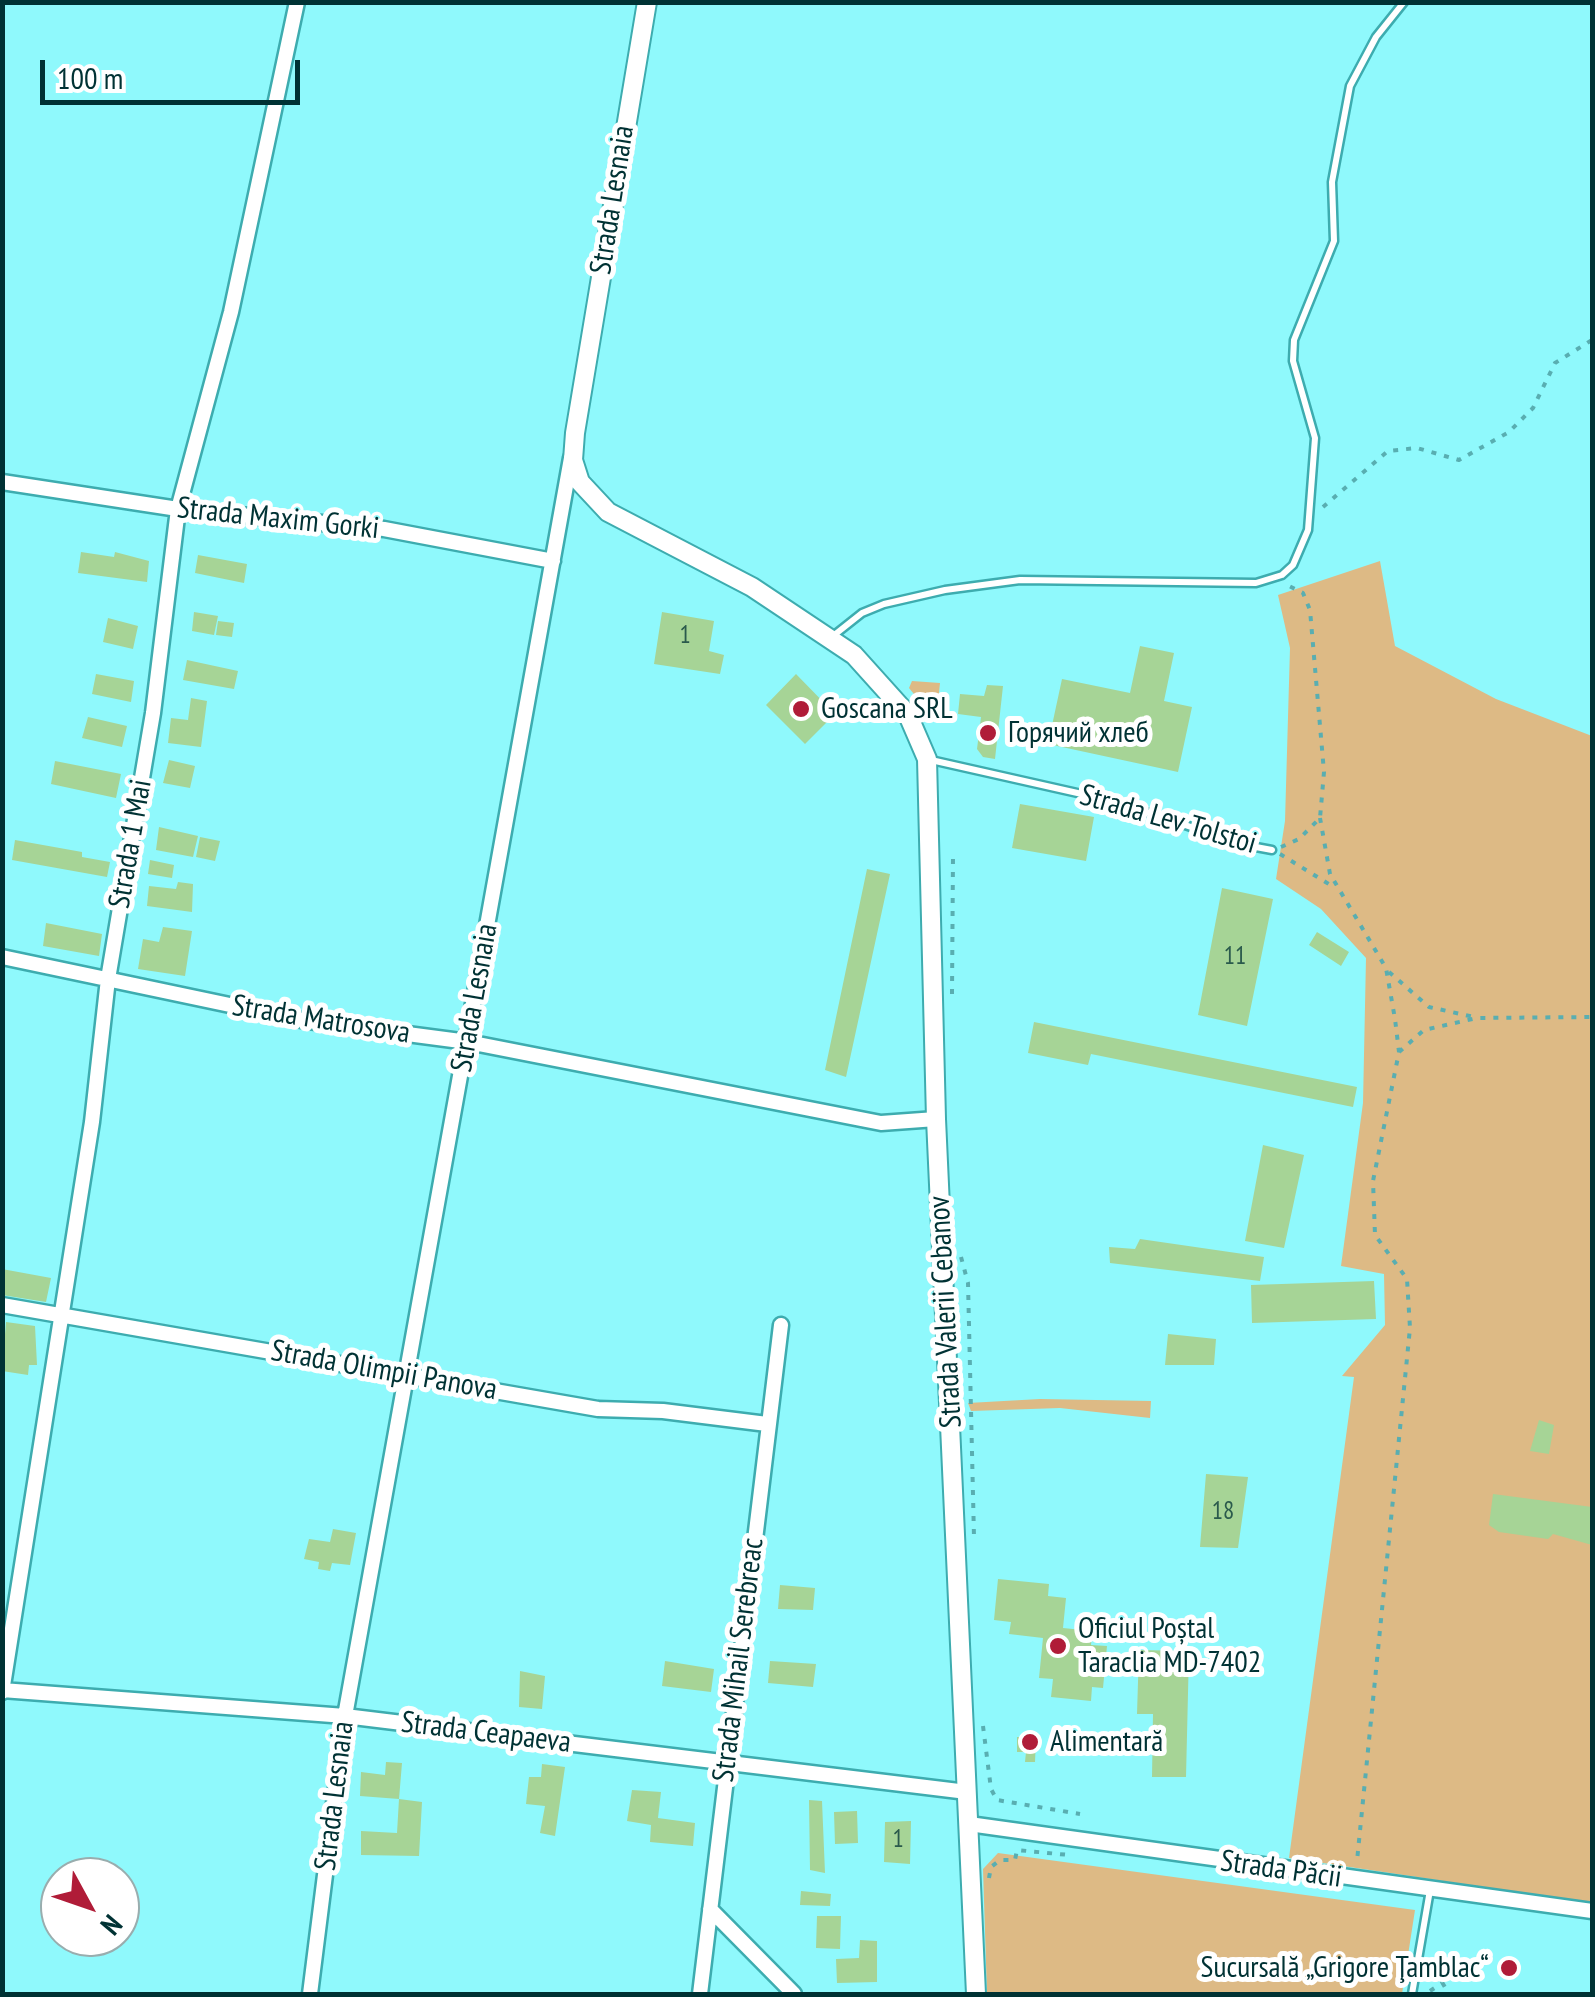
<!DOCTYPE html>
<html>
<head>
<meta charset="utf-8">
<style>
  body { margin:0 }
  #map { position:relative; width:1595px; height:1997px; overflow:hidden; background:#8ff9fc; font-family:"PT Sans Narrow",sans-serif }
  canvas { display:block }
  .frame { position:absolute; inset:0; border:5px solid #003234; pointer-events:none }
  .north { position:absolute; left:40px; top:1857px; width:100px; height:100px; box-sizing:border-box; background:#fff; border:2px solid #99adae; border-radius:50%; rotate:130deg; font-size:28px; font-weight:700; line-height:40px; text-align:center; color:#003234 }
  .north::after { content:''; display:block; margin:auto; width:35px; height:45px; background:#b01c38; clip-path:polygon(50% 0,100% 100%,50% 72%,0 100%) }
  .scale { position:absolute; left:40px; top:60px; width:260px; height:45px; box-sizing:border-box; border:5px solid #003234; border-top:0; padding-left:12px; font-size:30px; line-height:35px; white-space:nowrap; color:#003234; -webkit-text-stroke:8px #fff; paint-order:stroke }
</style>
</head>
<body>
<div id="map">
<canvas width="1595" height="1997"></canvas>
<div class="frame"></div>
<div class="north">N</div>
<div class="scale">100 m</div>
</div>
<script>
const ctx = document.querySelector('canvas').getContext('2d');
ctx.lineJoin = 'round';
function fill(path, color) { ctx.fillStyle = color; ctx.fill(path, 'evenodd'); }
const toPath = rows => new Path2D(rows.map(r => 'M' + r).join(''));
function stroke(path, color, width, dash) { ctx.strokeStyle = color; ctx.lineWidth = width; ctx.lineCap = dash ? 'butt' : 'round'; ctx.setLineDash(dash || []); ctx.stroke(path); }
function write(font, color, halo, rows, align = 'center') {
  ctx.font = font + ' "PT Sans Narrow",sans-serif'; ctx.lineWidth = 10; ctx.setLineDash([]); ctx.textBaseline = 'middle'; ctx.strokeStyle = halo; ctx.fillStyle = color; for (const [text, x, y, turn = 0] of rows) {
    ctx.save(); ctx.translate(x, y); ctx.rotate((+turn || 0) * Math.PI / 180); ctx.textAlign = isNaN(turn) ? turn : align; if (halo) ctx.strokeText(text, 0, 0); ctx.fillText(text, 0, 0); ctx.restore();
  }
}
const green = toPath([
  [1380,561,1395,646,1496,699,1592,736,1592,1903,1289,1858,1354,1377,1342,1376,1385,1325,1384,1274,1341,1266,1363,1103,1366,958,1321,909,1276,879,1285,821,1290,648,1278,595],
  [912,681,940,683,936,721,909,688],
  [1040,1399,1151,1401,1150,1418,1060,1408,971,1411,968,1403],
  [998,1853,1415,1910,1402,1994,987,1994,983,1869]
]);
const building = toPath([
  [81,552,114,557,115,552,149,561,147,582,78,573],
  [198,555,247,564,244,583,195,573],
  [194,612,218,616,214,635,192,631],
  [662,612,714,621,709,651,724,655,720,674,654,664],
  [108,618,138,626,133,649,103,642],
  [218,621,234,623,232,637,216,635],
  [1140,646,1174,653,1164,701,1192,707,1178,772,1048,744,1062,679,1130,693],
  [187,660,238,671,234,689,183,680],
  [96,674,134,681,131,702,92,694],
  [796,674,835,714,805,744,766,705],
  [987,685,1003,686,995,759,983,757,977,749,981,717,958,714,960,694,984,696],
  [191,698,207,701,201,747,168,743,171,718,188,720],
  [88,717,127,726,122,747,82,738],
  [169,760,195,766,190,788,163,783],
  [55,761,121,774,116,798,51,784],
  [1020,804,1094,817,1086,861,1012,848],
  [159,827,198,836,193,857,156,850],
  [200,837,220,841,215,861,196,857],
  [15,840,82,852,82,857,110,862,107,877,12,860],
  [150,860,174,865,172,878,148,874],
  [867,869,890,874,846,1077,825,1070],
  [178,882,193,884,192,912,147,906,149,886,176,889],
  [1222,888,1273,899,1247,1026,1198,1015],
  [46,923,102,934,99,956,43,946],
  [163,927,192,931,185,976,138,969,143,939,159,942],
  [1317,932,1349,952,1341,966,1309,945],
  [1034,1022,1357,1087,1353,1107,1091,1054,1088,1065,1028,1053],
  [1263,1145,1304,1155,1284,1248,1245,1241],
  [1140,1239,1264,1257,1260,1281,1110,1263,1109,1247,1135,1249],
  [2,1269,51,1278,46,1302,2,1295],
  [1374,1281,1376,1319,1252,1323,1251,1285],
  [6,1322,35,1326,37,1365,29,1365,28,1375,2,1371],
  [1168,1334,1216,1339,1214,1365,1165,1365],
  [1539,1420,1554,1425,1549,1454,1530,1451],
  [1206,1474,1248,1477,1238,1548,1200,1547],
  [1493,1494,1592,1507,1592,1545,1553,1534,1548,1539,1499,1532,1489,1525],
  [333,1529,356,1533,350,1565,332,1563,330,1571,318,1569,319,1562,304,1559,309,1539,330,1542],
  [998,1579,1049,1584,1048,1596,1066,1598,1063,1628,1092,1631,1091,1645,1107,1646,1103,1688,1092,1687,1091,1701,1051,1697,1053,1679,1039,1678,1043,1638,1009,1634,1011,1622,994,1620],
  [780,1585,815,1588,813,1610,778,1609],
  [1139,1650,1189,1651,1186,1777,1152,1777,1153,1714,1137,1714],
  [665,1661,714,1669,711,1692,662,1686],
  [770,1661,816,1664,813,1687,768,1683],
  [520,1671,545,1676,542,1709,519,1707],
  [1017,1737,1036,1738,1035,1762,1025,1762,1026,1752,1017,1752],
  [386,1762,402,1763,399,1799,360,1796,361,1772,385,1775],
  [542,1764,565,1767,555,1836,540,1833,545,1806,526,1804,529,1777,541,1777],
  [632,1790,661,1792,658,1818,695,1823,693,1846,650,1842,651,1825,627,1821],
  [399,1799,422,1802,419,1856,361,1855,361,1831,397,1833],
  [809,1800,822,1801,825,1873,810,1870],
  [857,1811,858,1843,835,1844,834,1812],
  [911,1821,910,1864,884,1862,885,1822],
  [801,1891,831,1894,830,1906,800,1905],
  [817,1916,841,1916,840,1949,816,1948],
  [860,1940,877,1941,877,1982,837,1983,836,1959,859,1958]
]);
const path = toPath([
  [1323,507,1388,451,1417,448,1459,460,1509,432,1533,408,1555,363,1592,340],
  [1320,818,1330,874,1386,968,1395,1019,1399,1052,1373,1181,1375,1235,1407,1279,1410,1328,1357,1861],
  [1281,847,1299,839,1320,818,1324,772,1310,610,1303,593,1287,585],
  [1280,854,1332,886],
  [1389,972,1429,1007,1474,1017],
  [952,994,953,857],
  [1399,1052,1424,1030,1477,1018,1592,1017],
  [961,1257,968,1283,974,1537],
  [983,1726,991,1789,997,1800,1080,1814],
  [989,1878,991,1867,1000,1860,1015,1860,1017,1850,1069,1855],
  [1429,1960,1449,1994],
  [1430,1991,1442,1983]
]);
const service = toPath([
  [833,636,862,613,884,604,945,590,1020,580,1256,583,1282,575,1293,565,1308,530,1315,438,1293,361,1294,340,1334,241,1332,182,1350,86,1376,37,1404,2],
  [931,760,1113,801,1245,845,1272,850],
  [1412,1994,1430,1890]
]);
const minor = toPath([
  [2,482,178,509,384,529,553,561],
  [2,957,301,1020,468,1042,881,1123,936,1119],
  [2,1305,598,1409,663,1411,767,1424],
  [2,1690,345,1716,967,1792],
  [2,1692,92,1122,108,979,153,713,178,509,231,312,297,2],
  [969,1824,1592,1911],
  [710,1909,794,1994],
  [310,1994,345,1716,571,458],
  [700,1994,781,1325]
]);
const tertiary = toPath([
  [647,2,575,433,573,460,580,482,608,512,752,587,854,655,908,715,927,759,936,1119,976,1994]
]);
const markers = [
  [801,709,10,"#b01c38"],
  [988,733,10,"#b01c38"],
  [1058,1646,10,"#b01c38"],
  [1030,1742,10,"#b01c38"],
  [1509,1968,10,"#b01c38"]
];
const numberNames = [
  ["1",685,636],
  ["11",1235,957],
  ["18",1223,1512],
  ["1",898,1840]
];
const streetNames = [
  ["Strada Lesnaia",613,200,-81],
  ["Strada Maxim Gorki",278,519,6],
  ["Strada Lev Tolstoi",1168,820,16],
  ["Strada 1 Mai",131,844,-80],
  ["Strada Lesnaia",475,998,-80],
  ["Strada Matrosova",321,1020,9],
  ["Strada Valerii Cebanov",946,1312,-93],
  ["Strada Olimpii Panova",384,1371,10],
  ["Strada Mihail Serebreac",739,1660,-83],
  ["Strada Ceapaeva",486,1733,7],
  ["Strada Lesnaia",335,1796,-83],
  ["Strada Păcii",1281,1870,8]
];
const poiNames = [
  ["Goscana SRL",821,709],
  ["Горячий хлеб",1008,733],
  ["Oficiul Poștal",1078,1629],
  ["Taraclia MD-7402",1078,1663],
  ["Alimentară",1050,1742],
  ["Sucursală „Grigore Ţamblac“",1489,1968,"right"]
];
fill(green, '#ddba85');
fill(building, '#a6d496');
stroke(service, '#3dacaf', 11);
stroke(minor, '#3dacaf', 19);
stroke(tertiary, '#3dacaf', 22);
stroke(path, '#59aeb1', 4, [5, 8]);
stroke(service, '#fff', 6);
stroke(minor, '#fff', 14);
stroke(tertiary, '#fff', 18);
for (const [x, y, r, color] of markers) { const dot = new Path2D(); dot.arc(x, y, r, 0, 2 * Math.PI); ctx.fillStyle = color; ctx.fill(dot); stroke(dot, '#fff', 4); }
write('25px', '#2a5a4c', null, numberNames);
write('30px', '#003234', '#fff', streetNames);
write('30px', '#003234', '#fff', poiNames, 'left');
</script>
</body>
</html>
